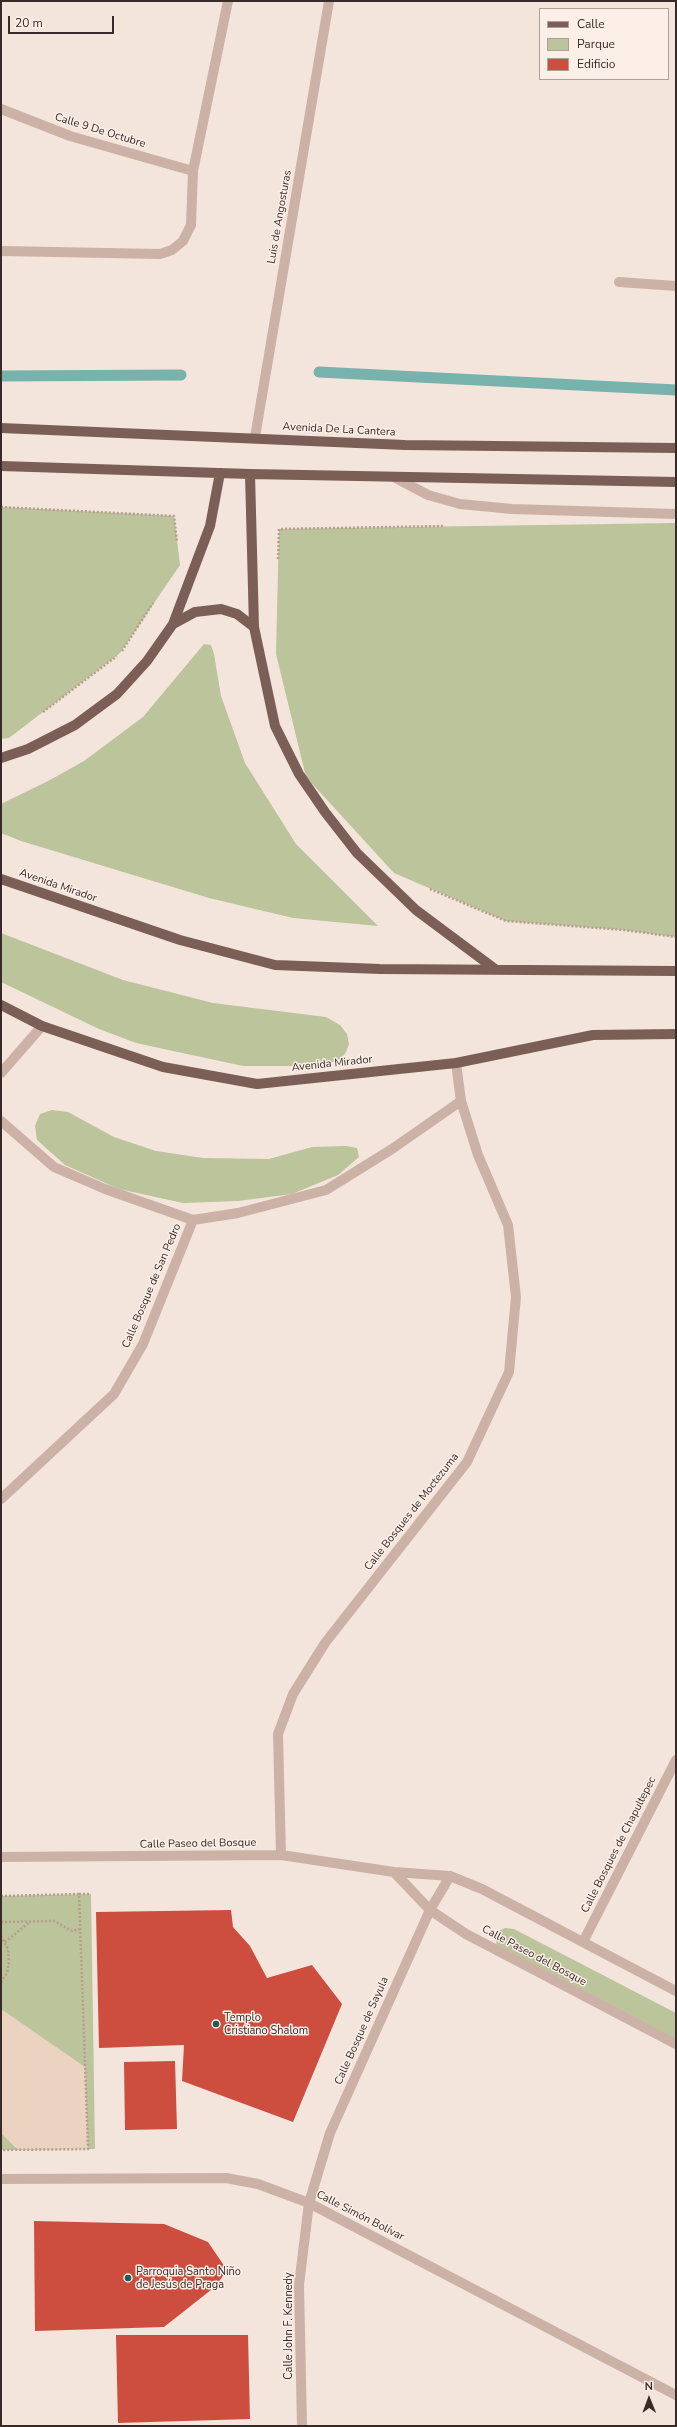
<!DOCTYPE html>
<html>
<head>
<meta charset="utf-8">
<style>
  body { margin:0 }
  #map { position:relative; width:677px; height:2427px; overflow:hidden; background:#f3e5db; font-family:"Nunito Sans",sans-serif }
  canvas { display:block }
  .frame { position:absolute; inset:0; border:2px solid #382a27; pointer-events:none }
  .legend { position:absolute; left:539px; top:8px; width:130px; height:72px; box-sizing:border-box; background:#fbefe8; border:1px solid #ada09b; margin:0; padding:5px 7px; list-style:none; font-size:12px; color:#382a27 }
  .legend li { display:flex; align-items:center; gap:8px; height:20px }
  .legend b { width:20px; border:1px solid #ada09b }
  .north { position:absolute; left:629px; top:2379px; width:40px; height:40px; -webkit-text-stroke:3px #fbefe8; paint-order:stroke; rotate:359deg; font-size:11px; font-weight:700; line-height:16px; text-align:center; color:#382a27 }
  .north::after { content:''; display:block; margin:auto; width:14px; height:18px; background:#382a27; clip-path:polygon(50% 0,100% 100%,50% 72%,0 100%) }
  .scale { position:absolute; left:8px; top:16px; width:106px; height:18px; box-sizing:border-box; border:2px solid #382a27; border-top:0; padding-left:5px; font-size:12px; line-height:14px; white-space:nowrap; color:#382a27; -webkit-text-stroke:3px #fbefe8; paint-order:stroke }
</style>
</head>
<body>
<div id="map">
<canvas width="677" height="2427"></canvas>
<div class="frame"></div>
<ul class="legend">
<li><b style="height:5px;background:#7b5f57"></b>Calle</li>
<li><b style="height:11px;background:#bbc49a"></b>Parque</li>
<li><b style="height:11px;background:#cd4e3f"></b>Edificio</li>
</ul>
<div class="north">N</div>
<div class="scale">20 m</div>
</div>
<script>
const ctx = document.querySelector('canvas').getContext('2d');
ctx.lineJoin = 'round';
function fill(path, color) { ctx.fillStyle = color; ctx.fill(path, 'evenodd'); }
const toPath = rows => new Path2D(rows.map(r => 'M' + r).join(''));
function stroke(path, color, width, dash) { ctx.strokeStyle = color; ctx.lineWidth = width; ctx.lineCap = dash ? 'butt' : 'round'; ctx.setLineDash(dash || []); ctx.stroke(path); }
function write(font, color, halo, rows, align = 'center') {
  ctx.font = font + ' "Nunito Sans",sans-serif'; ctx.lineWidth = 3; ctx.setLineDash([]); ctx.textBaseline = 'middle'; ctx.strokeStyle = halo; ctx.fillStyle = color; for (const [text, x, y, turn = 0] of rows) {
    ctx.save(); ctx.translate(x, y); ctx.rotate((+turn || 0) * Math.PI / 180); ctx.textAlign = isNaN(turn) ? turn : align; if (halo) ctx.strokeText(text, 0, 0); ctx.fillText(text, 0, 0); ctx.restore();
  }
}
const green = toPath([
  [1,507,174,516,180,565,120,653,9,738,1,739],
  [676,523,676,937,624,930,506,921,394,873,306,777,276,654,279,529],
  [204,644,211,645,214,654,221,696,245,763,296,844,378,926,293,918,209,898,21,841,1,833,1,804,48,781,84,761,143,717],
  [1,933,123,980,213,1003,326,1017,340,1025,347,1034,349,1044,346,1052,341,1059,322,1066,243,1066,136,1043,99,1029,1,982],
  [52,1110,68,1112,114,1137,156,1151,203,1158,269,1159,312,1147,346,1146,357,1148,359,1157,338,1175,292,1194,238,1201,183,1203,119,1189,65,1165,37,1140,35,1126,40,1114],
  [91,1894,95,2149,1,2150,1,1896],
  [505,1928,514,1929,676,2013,676,2039,497,1945,495,1938,498,1931]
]);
const plaza = toPath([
  [1,2009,85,2067,88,2149,17,2149,1,2133]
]);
const stream = toPath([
  [319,372,676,390],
  [1,376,181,375]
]);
const building = toPath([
  [231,1910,233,1927,250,1946,267,1978,312,1965,342,2004,293,2122,182,2081,184,2045,99,2048,96,1912],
  [175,2061,177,2129,125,2130,124,2062],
  [34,2221,164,2224,208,2242,227,2270,216,2286,164,2327,35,2331],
  [116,2335,248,2335,250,2419,118,2423]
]);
const path = toPath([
  [1,507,174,516,177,542],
  [278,559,279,529,445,526],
  [122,651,153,603],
  [43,712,117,656],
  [430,889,506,921,624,930,676,937],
  [79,1894,91,1894],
  [1,1896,79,1894,88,2149,1,2150],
  [1,1922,54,1921,72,1931,80,1929],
  [1,1936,8,1949,9,1962,7,1973,1,1982],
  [5,1942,30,1922]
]);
const minor = toPath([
  [1,109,70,136,193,171],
  [1,251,160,254,172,250,183,241,191,225,193,171,228,1],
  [619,282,676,286],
  [255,437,329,1],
  [394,477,428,495,460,504,512,509,676,514],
  [1,1073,42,1026],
  [1,1121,54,1167,105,1189,193,1220,238,1213,326,1190,392,1149,461,1101,456,1063],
  [1,1499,114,1394,143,1344,193,1220],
  [281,1855,278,1734,293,1694,325,1643,467,1462,509,1372,516,1297,508,1225,478,1155,461,1101],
  [1,1857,281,1855,394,1872,450,1876,482,1889,676,1991],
  [394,1872,430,1910,466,1934,676,2044],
  [583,1942,676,1760],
  [1,2179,226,2178,258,2184,309,2203,676,2395],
  [302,2426,299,2285,309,2203,330,2133,430,1910,450,1876]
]);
const major = toPath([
  [1,428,405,445,676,448],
  [1,466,250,474,676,482],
  [250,474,254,627,275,726,299,774,325,812,357,853,416,910,495,969],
  [173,624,195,612,221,609,237,614,254,627],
  [1,758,28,749,75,725,117,694,147,661,173,624,210,526,220,473],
  [1,879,180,940,275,965,380,969,676,971],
  [1,1005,42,1026,163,1067,257,1084,456,1063,593,1035,676,1034]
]);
const markers = [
  [216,2024,4,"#1a5c58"],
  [128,2278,4,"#1a5c58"]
];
const streetNames = [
  ["Calle 9 De Octubre",100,131,17],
  ["Luis de Angosturas",280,217,-80],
  ["Avenida De La Cantera",339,430,3],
  ["Avenida Mirador",58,886,19],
  ["Avenida Mirador",332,1064,-6],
  ["Calle Bosque de San Pedro",152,1286,-67],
  ["Calle Bosques de Moctezuma",412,1512,-52],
  ["Calle Paseo del Bosque",198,1844,-1],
  ["Calle Bosques de Chapultepec",619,1845,-63],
  ["Calle Paseo del Bosque",534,1956,28],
  ["Calle Bosque de Sayula",362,2031,-66],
  ["Calle Simón Bolívar",360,2216,27],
  ["Calle John F. Kennedy",289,2326,-90]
];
const poiNames = [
  ["Templo",224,2018],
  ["Cristiano Shalom",224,2031],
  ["Parroquia Santo Niño",136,2272],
  ["de Jesús de Praga",136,2285]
];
fill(green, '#bbc49a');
fill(plaza, '#ecd3c1');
stroke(stream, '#78b2ad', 11);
fill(building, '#cd4e3f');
stroke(path, '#b89c90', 2.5, [2, 2]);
stroke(minor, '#ccb2a6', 10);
stroke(major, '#7b5f57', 10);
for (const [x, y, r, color] of markers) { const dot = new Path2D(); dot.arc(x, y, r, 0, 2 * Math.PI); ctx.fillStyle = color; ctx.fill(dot); stroke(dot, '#fbefe8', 1.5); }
write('11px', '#382a27', '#fbefe8', streetNames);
write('11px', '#382a27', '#fbefe8', poiNames, 'left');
</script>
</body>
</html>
